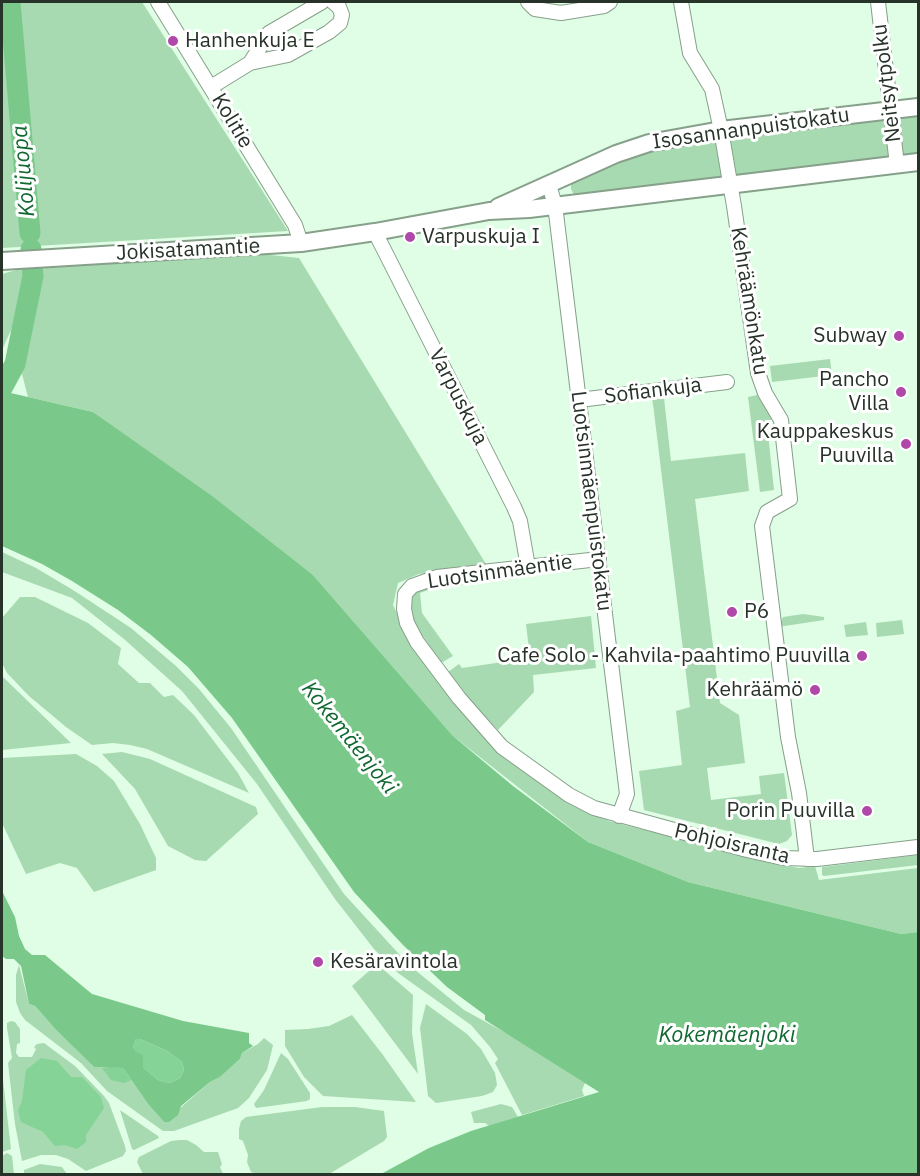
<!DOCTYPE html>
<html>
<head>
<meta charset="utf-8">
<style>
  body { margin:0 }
  #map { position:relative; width:920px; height:1176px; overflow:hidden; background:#e0fde5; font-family:"IBM Plex Sans",sans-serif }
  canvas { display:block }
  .frame { position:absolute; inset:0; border:3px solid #273229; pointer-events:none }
</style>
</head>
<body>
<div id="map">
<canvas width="920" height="1176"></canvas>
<div class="frame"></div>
</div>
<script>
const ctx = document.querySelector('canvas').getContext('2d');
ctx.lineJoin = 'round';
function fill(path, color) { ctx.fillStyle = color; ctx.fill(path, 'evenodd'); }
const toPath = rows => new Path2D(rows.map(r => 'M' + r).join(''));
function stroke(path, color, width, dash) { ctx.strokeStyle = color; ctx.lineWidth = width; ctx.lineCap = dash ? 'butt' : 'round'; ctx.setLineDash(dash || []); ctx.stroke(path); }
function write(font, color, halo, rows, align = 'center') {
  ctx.font = font + ' "IBM Plex Sans",sans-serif'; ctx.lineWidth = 6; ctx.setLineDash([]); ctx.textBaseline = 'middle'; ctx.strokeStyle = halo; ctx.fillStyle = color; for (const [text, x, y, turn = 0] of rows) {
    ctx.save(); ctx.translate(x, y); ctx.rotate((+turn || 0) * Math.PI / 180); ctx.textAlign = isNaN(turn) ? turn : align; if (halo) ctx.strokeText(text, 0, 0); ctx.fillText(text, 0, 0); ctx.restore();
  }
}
const green = toPath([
  [2,2,142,2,288,231,2,248],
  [918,113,918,155,578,196,573,193,571,189,571,184,576,180,629,155,669,143],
  [261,254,299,258,486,564,419,574,398,583,393,605,409,638,488,740,566,802,609,821,778,864,799,868,815,866,819,880,918,868,918,932,901,934,688,882,588,842,453,736,313,575,93,412,28,397,22,374,44,266],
  [27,267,25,287,12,328,2,350,2,274],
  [830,359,832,375,772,382,770,366],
  [757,395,772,418,767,425,774,490,760,492,748,397],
  [664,398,671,461,745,453,749,491,695,499,720,703,739,715,745,763,707,768,711,800,761,794,759,776,784,773,792,835,787,841,779,844,644,810,639,771,682,765,676,711,690,707,653,404,652,399],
  [2,552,36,568,73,590,131,628,176,666,199,689,231,728,344,894,409,965,464,1010,515,1038,585,1083,582,1090,584,1096,522,1115,495,1063,498,1059,490,1047,471,1025,398,973,374,949,335,899,257,784,182,691,124,639,72,598,2,572],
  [520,578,431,589,420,593,422,613,453,656,441,663,412,620,410,608,412,595,416,591,437,584],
  [20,597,35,597,88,623,121,648,118,664,139,683,150,683,164,697,173,695,194,715,238,773,249,793,147,749,130,745,113,743,92,745,66,727,29,696,7,673,2,663,2,618],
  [803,614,824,617,824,620,778,627,783,617],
  [591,616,596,668,533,675,534,692,498,730,460,689,448,672,459,664,462,668,530,658,526,624],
  [902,620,904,634,877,637,876,623],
  [866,622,868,635,846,637,844,625],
  [2,676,71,743,2,750],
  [122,752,150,759,256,807,258,814,206,861,195,860,168,846,135,789,102,754],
  [76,754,97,766,114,781,140,824,156,858,156,870,94,892,77,868,60,863,26,874,2,823,2,758],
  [918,855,918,865,824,876,822,875,822,867],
  [377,964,413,995,412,1033,418,1074,352,986],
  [19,965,29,1004,35,1006,56,1030,94,1067,123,1068,148,1104,164,1122,210,1082,220,1077,240,1059,242,1053,258,1044,264,1038,273,1045,267,1070,249,1098,238,1108,174,1131,163,1131,107,1091,81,1063,25,1020,20,1013,16,1002,16,975],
  [426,1004,467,1034,481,1049,495,1073,497,1085,493,1092,482,1096,436,1103,428,1096,420,1028],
  [352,1015,383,1055,416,1102,323,1096,304,1077,285,1046,285,1030,308,1029,329,1026],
  [11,1021,15,1022,20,1029,20,1043,17,1044,16,1053,19,1057,32,1057,36,1049,34,1047,37,1044,44,1043,75,1066,104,1096,109,1103,125,1146,126,1151,123,1156,86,1171,68,1159,56,1155,41,1155,22,1161,15,1124,8,1063,12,1058,7,1028,7,1023],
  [281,1053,288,1059,310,1093,310,1099,307,1101,256,1108,254,1104,264,1090],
  [2,1071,11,1149,2,1152],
  [501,1104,512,1107,518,1117,489,1126,485,1123,474,1123,471,1112],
  [322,1107,355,1107,384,1111,387,1137,384,1141,329,1174,258,1174,251,1172,247,1162,248,1155,243,1141,239,1139,239,1129,241,1121,246,1117],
  [120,1110,158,1136,159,1138,134,1150,132,1149],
  [180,1140,187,1140,196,1145,204,1152,218,1152,222,1164,220,1167,223,1174,143,1174,137,1162,139,1157,171,1141],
  [7,1153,12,1156,14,1174,2,1174,2,1156],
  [40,1164,62,1167,67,1174,24,1174,24,1170]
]);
const forest = toPath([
  [136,1039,140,1039,167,1051,182,1062,184,1070,180,1078,170,1083,158,1080,143,1067,133,1047],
  [41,1058,57,1061,71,1077,82,1077,101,1097,104,1108,86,1135,86,1142,77,1149,64,1145,55,1146,43,1132,21,1122,18,1111,22,1101,26,1070],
  [111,1067,123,1068,131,1080,124,1083,111,1080,102,1068]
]);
const water = toPath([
  [2,391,93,412,212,496,313,575,453,736,513,786,588,842,688,882,901,934,918,932,918,1174,381,1174,429,1148,471,1131,599,1092,485,1020,485,1015,447,987,403,945,354,892,232,718,188,667,151,635,118,610,72,581,42,564,2,546],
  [2,891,15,917,19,936,25,949,32,955,45,955,92,994,183,1021,249,1033,249,1043,253,1046,242,1053,240,1059,220,1077,210,1082,181,1106,178,1115,169,1122,164,1122,148,1104,123,1068,94,1067,56,1030,35,1006,29,1004,21,966,14,959,6,959,2,956],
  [136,1039,140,1039,167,1051,182,1062,184,1070,180,1078,170,1083,158,1080,143,1067,143,1055,136,1052,133,1047]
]);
const river = toPath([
  [10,2,30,233],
  [2,388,15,364,33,276,31,249]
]);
const minor = toPath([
  [158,2,295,225,301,243],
  [528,2,535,9,561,13,604,6,610,2],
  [681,2,690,53,712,89,721,130,734,206,758,373,765,393,781,420,790,499,767,512,762,526,788,737,799,793,807,859],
  [878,2,897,165],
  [250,63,269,33,322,2],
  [211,87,250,63,288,55,329,32,340,23,342,15,339,7,333,2],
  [549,185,555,205,627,794,619,816],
  [375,232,514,507,520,521,528,567],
  [579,400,727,382],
  [599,559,437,577,412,586,405,594,404,609,407,623,417,642,459,698,502,747,569,795,594,808,747,850,783,858,817,859,918,847]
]);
const tertiary = toPath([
  [498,207,616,154,649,143,721,130,918,107],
  [2,261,301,243,375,232,489,211,529,209,918,162]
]);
const markers = [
  [173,41,6,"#b048aa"],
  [410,237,6,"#b048aa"],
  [899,336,6,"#b048aa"],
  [901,392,6,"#b048aa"],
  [906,444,6,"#b048aa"],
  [732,612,6,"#b048aa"],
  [862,656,6,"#b048aa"],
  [815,690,6,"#b048aa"],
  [867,811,6,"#b048aa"],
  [318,962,6,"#b048aa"]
];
const poiNames = [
  ["Hanhenkuja E",185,41,"left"],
  ["Varpuskuja I",422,237,"left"],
  ["Subway",887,336],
  ["Pancho",889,380],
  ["Villa",889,404],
  ["Kauppakeskus",894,432],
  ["Puuvilla",894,456],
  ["P6",744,612,"left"],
  ["Cafe Solo - Kahvila-paahtimo Puuvilla",850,656],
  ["Kehräämö",803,690],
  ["Porin Puuvilla",855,811],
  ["Kesäravintola",330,962,"left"]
];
const streetNames = [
  ["Neitsytpolku",887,83,-97],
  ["Kolitie",232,121,59],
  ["Isosannanpuistokatu",751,129,-8],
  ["Jokisatamantie",188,250,-3],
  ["Kehräämönkatu",749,301,81],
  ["Sofiankuja",653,391,-7],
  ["Varpuskuja",458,397,63],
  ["Luotsinmäenpuistokatu",591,501,83],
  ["Luotsinmäentie",500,572,-8],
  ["Pohjoisranta",732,844,13]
];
const waterNames = [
  ["Kolijuopa",24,171,-95],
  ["Kokemäenjoki",349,738,51],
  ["Kokemäenjoki",727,1036]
];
fill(green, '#a7dab0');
fill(forest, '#85d396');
fill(water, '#7ac98b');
stroke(river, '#7ac98b', 21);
stroke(minor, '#86a08a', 16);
stroke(tertiary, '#86a08a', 20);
stroke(minor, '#fff', 14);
stroke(tertiary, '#fff', 16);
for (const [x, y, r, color] of markers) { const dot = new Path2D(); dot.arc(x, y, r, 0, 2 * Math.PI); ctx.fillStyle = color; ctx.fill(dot); stroke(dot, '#fff', 2); }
write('21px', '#273229', '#fff', poiNames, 'right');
write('21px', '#273229', '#fff', streetNames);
write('italic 22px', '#116831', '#fff', waterNames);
</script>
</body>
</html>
